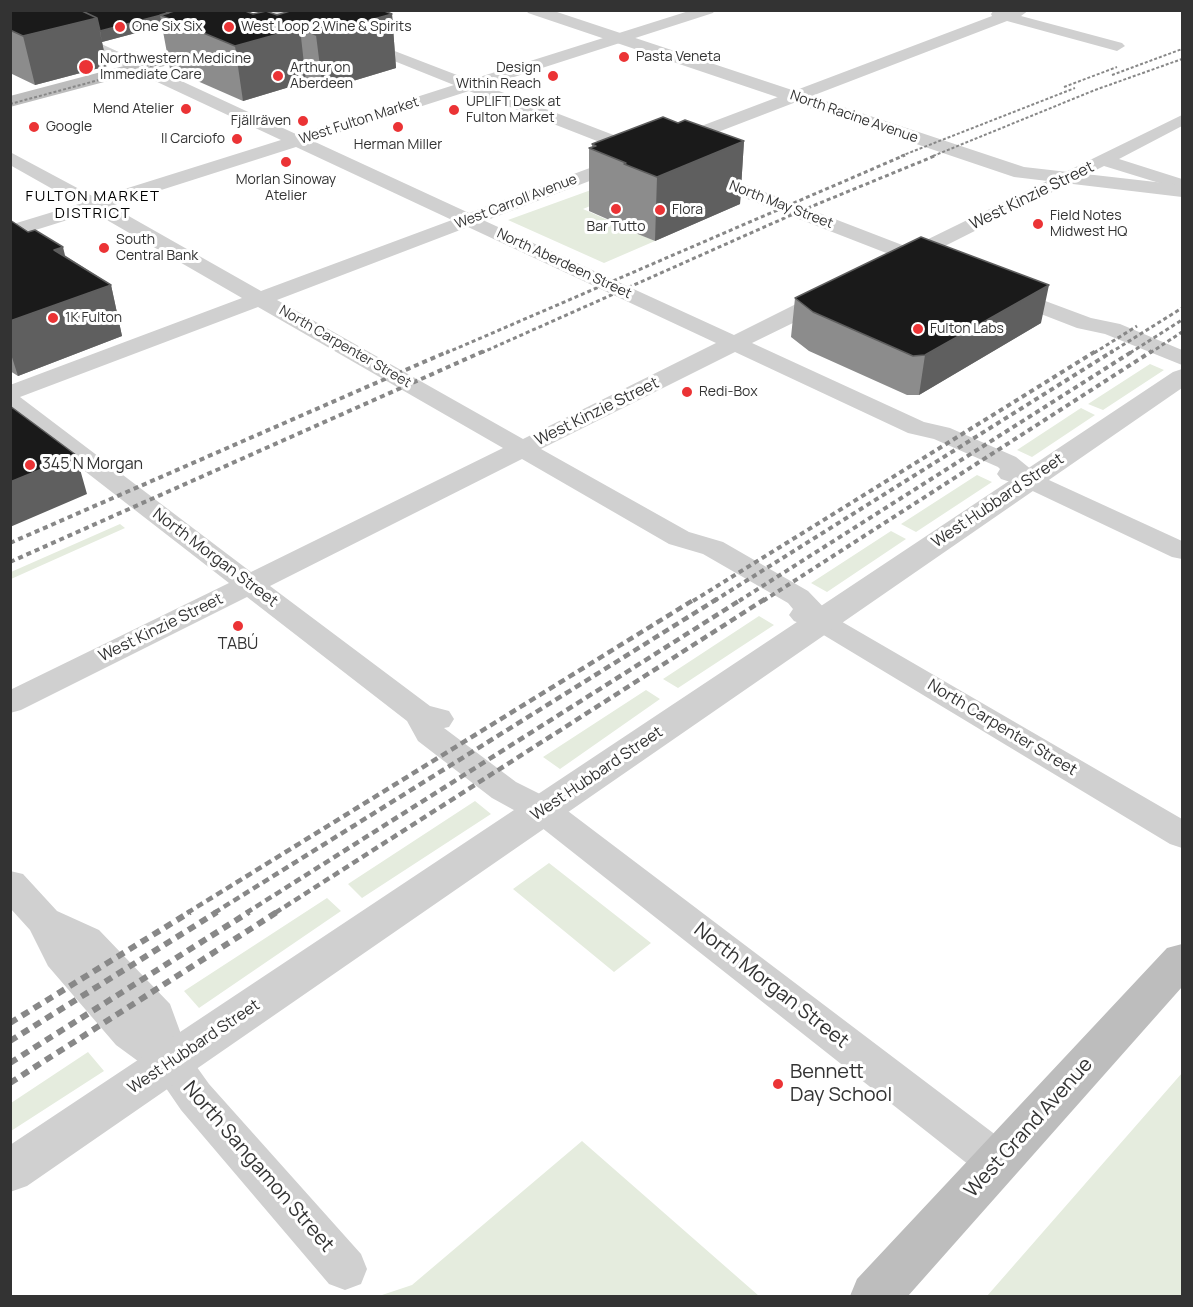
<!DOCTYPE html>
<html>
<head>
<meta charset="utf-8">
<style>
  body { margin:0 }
  #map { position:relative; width:1193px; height:1307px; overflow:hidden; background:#fff; font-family:Manrope,sans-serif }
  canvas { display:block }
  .frame { position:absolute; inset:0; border:12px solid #333; pointer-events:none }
</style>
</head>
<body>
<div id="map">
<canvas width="1193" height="1307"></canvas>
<div class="frame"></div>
</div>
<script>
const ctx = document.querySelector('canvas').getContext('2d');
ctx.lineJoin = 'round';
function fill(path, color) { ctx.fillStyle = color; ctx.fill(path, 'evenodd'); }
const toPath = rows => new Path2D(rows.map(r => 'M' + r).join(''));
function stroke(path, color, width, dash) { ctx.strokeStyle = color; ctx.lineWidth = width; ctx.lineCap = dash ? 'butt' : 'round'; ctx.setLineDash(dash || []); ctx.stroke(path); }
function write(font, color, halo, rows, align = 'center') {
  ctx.font = font + ' Manrope,sans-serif'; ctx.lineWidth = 6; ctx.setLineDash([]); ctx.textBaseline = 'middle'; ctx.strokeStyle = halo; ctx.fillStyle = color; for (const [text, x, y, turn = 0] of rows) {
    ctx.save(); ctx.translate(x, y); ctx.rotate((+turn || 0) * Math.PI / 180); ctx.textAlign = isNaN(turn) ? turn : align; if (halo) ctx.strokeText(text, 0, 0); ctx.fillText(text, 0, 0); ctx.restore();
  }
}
const green = toPath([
  [649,169,665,175,583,209,655,241,604,263,508,220],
  [1150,364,1164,370,1103,410,1088,404],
  [1081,408,1095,415,1032,457,1017,450],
  [977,475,992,482,916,532,901,524],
  [120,524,125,528,11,579,11,572],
  [891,531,906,539,827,592,811,583],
  [759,616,774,625,678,688,663,679],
  [646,690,660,699,560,769,543,757],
  [475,801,491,814,362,898,348,884],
  [549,863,651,943,614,972,513,889],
  [327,898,341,911,199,1008,184,991],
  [88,1052,104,1071,11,1131,11,1103],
  [1182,1073,1182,1296,987,1296],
  [582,1141,759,1296,379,1296,412,1285]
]);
const minor = toPath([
  [10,10,28,10,298,135,454,85,267,10,288,10,470,80,692,10,715,10,713,13,486,86,650,149,653,153,650,157,638,157,469,91,313,141,469,213,622,156,634,156,637,160,634,164,485,221,734,335,822,291,830,290,838,291,841,296,838,301,752,343,924,422,950,428,1016,457,1038,475,1182,541,1182,559,1172,557,1020,485,1001,479,997,474,1000,469,998,467,934,439,908,433,735,352,541,449,689,532,723,542,808,591,832,616,1182,819,1182,848,1170,844,812,628,794,621,789,615,793,609,788,603,703,554,669,544,522,459,270,586,430,706,449,711,454,719,449,727,444,728,516,782,556,802,1013,1148,1019,1162,1013,1176,998,1181,983,1176,532,820,492,798,418,741,407,721,247,597,21,710,10,713,10,690,229,583,10,413,10,385,242,298,93,212,10,238,10,225,79,204,10,165,10,152,96,198,281,140,10,13,10,10],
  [296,147,452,220,261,291,111,206,296,147],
  [468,227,716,343,523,439,277,300,468,227],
  [258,307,503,448,251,572,20,397,258,307],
  [994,10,1029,10,1021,16,1122,43,1125,46,1117,51,1007,21,679,147,673,148,667,147,664,143,667,139,992,16,991,14,994,10],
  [1182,115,1182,126,1119,159,1182,179,1182,190,1104,166,927,255,934,261,931,265,924,267,911,263,900,267,893,265,890,261,894,256,696,179,694,175,696,171,710,171,910,248,1182,115],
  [1005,286,1091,318,1120,324,1182,350,1182,365,1105,334,1077,328,997,297,994,292,997,287,1005,286],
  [10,871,23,874,57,911,99,930,170,1004,189,1056,209,1084,361,1254,367,1269,361,1284,345,1290,329,1284,181,1110,157,1075,116,1045,48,966,30,930,10,908,10,871]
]);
const tertiary = toPath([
  [526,10,551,10,1024,167,1182,185,1182,197,1014,177,528,13,526,10],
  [1182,369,1182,388,27,1186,10,1192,10,1145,1173,372,1182,369]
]);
const secondary = toPath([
  [211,43,217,44,219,48,217,52,10,107,10,96,211,43],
  [1182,944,1182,987,908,1296,850,1296,857,1279,1167,948,1182,944]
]);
const railFar4 = toPath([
  [1112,75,1182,49],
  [1064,87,1117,67],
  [10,104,184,57],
  [901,156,1075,88],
  [933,156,1095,90,1182,59]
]);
const railFar3 = toPath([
  [446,353,905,155],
  [481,353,798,212,937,155],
  [1094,353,1137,326],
  [1110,353,1182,308],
  [1130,353,1182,320],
  [1150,353,1182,332]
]);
const railFar2 = toPath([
  [10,543,449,351],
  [10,562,484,351],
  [693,601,1096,351],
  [714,601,1113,351],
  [739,601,1133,351],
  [763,601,1152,351]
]);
const railFar1 = toPath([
  [187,913,695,599],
  [214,913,717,599],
  [246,913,742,599],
  [275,913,765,599]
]);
const rail = toPath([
  [10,1023,190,912],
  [10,1041,217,912],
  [10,1063,249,912],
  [10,1083,277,912]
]);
const wall = toPath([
  [10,10,277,15,392,14,396,68,323,90,306,82,243,101,170,69,162,26,102,42,107,66,35,85,10,73],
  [678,123,744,141,740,204,655,241,623,228,623,226,589,211,589,148,592,147,592,144],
  [10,220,111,285,122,336,18,376,10,371],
  [795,298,1041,323,919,395,907,395,809,351,791,337]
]);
const shadedWall = toPath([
  [392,14,396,68,323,90,316,35],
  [160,15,162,26,102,42,100,31],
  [97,18,107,66,35,85,23,36],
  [300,28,306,82,243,101,235,46],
  [744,141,740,204,655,241,657,177],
  [63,247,75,297,54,250],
  [111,285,122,336,18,376,10,351,10,321],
  [1049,285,1041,323,919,395,925,355],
  [76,455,87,494,10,527,10,482]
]);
const building = toPath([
  [10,10,80,10,97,18,23,36,10,30,10,10],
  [80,10,163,10,169,13,100,31,97,18,80,10],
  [178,10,243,10,253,14,266,11,277,15,293,10,382,10,392,14,316,35,300,28,235,46,160,15,178,10],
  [663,117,678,123,685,120,744,141,657,177,624,164,626,163,589,148,596,146,592,144,663,117],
  [10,220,28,232,35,230,63,247,54,250,111,285,10,321,10,220],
  [921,237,1049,285,925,355,913,356,813,312,795,298,921,237],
  [10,406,76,455,10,482,10,406]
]);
const markers = [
  [120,27,6,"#eb3335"],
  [229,27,6,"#eb3335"],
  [624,57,6,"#eb3335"],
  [86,67,8,"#eb3335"],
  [278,76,6,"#eb3335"],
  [553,76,6,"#eb3335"],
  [186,109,6,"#eb3335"],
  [454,110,6,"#eb3335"],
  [303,121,6,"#eb3335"],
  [34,127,6,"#eb3335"],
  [398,127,6,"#eb3335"],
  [237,139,6,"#eb3335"],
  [286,162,6,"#eb3335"],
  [616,209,6,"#eb3335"],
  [660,210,6,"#eb3335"],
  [1038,224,6,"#eb3335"],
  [104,248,6,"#eb3335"],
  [53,318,6,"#eb3335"],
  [918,329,6,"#eb3335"],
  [687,392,6,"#eb3335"],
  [30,465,6,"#eb3335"],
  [238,626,6,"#eb3335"],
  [778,1084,6,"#eb3335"]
];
const farPoinames = [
  ["One Six Six",132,27],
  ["West Loop 2 Wine & Spirits",241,27],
  ["Pasta Veneta",636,57],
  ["Northwestern Medicine",100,59],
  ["Immediate Care",100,75],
  ["Arthur on",290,68],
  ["Aberdeen",290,84],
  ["Design",541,68,"right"],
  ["Within Reach",541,84,"right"],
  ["UPLIFT Desk at",466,102],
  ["Fulton Market",466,118],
  ["Mend Atelier",174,109,"right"],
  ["Fjällräven",291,121,"right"],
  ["Google",46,127],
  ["Il Carciofo",225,139,"right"],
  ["Herman Miller",398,145,"center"],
  ["Morlan Sinoway",286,180,"center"],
  ["Atelier",286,196,"center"],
  ["Flora",672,210],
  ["Field Notes",1050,216],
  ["Midwest HQ",1050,232],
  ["Bar Tutto",616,227,"center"],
  ["South",116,240],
  ["Central Bank",116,256],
  ["1K Fulton",65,318],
  ["Fulton Labs",930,329],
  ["Redi-Box",699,392]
];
const farStreetnames = [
  ["North Racine Avenue",854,117,19],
  ["West Fulton Market",359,121,-18],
  ["West Carroll Avenue",516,202,-21],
  ["North May Street",781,205,21],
  ["North Aberdeen Street",564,264,25],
  ["North Carpenter Street",345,347,30]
];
const farNeighbourhoodnames = [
  ["FULTON MARKET",93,197],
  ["DISTRICT",93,214]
];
const streetNames = [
  ["West Kinzie Street",1032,196,-26],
  ["West Kinzie Street",597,412,-26],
  ["West Hubbard Street",998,501,-34],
  ["North Morgan Street",215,558,37],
  ["West Kinzie Street",161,628,-26],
  ["North Carpenter Street",1002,728,31],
  ["West Hubbard Street",597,774,-34],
  ["West Hubbard Street",194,1047,-34]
];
const poiNames = [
  ["345 N Morgan",42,465],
  ["TABÚ",238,645,"center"]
];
const nearStreetnames = [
  ["North Morgan Street",771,986,38],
  ["West Grand Avenue",1029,1128,-48],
  ["North Sangamon Street",258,1167,49]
];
const nearPoinames = [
  ["Bennett",790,1072],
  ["Day School",790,1095]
];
fill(green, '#e5ecde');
fill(minor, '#d0d0d0');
fill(tertiary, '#d0d0d0');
fill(secondary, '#bdbdbd');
stroke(railFar4, '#888', 2, [3, 2]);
stroke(railFar3, '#888', 3, [4, 3]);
stroke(railFar2, '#888', 4, [5, 4]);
stroke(railFar1, '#888', 4.5, [7, 4.5]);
stroke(rail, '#888', 6, [8, 6]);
fill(wall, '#8c8c8c');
fill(shadedWall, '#5f5f5f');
fill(building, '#1a1a1a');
stroke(building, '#5f5f5f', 1.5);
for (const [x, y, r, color] of markers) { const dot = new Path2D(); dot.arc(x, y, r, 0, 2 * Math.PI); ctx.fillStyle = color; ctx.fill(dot); stroke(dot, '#fff', 2); }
write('14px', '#333', '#fff', farPoinames, 'left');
write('14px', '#333', '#fff', farStreetnames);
ctx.letterSpacing = '1.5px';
write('15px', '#000', '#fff', farNeighbourhoodnames);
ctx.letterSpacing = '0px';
write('16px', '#333', '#fff', streetNames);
write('16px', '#333', '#fff', poiNames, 'left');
write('20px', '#333', '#fff', nearStreetnames);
write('20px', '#333', '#fff', nearPoinames, 'left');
</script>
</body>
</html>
